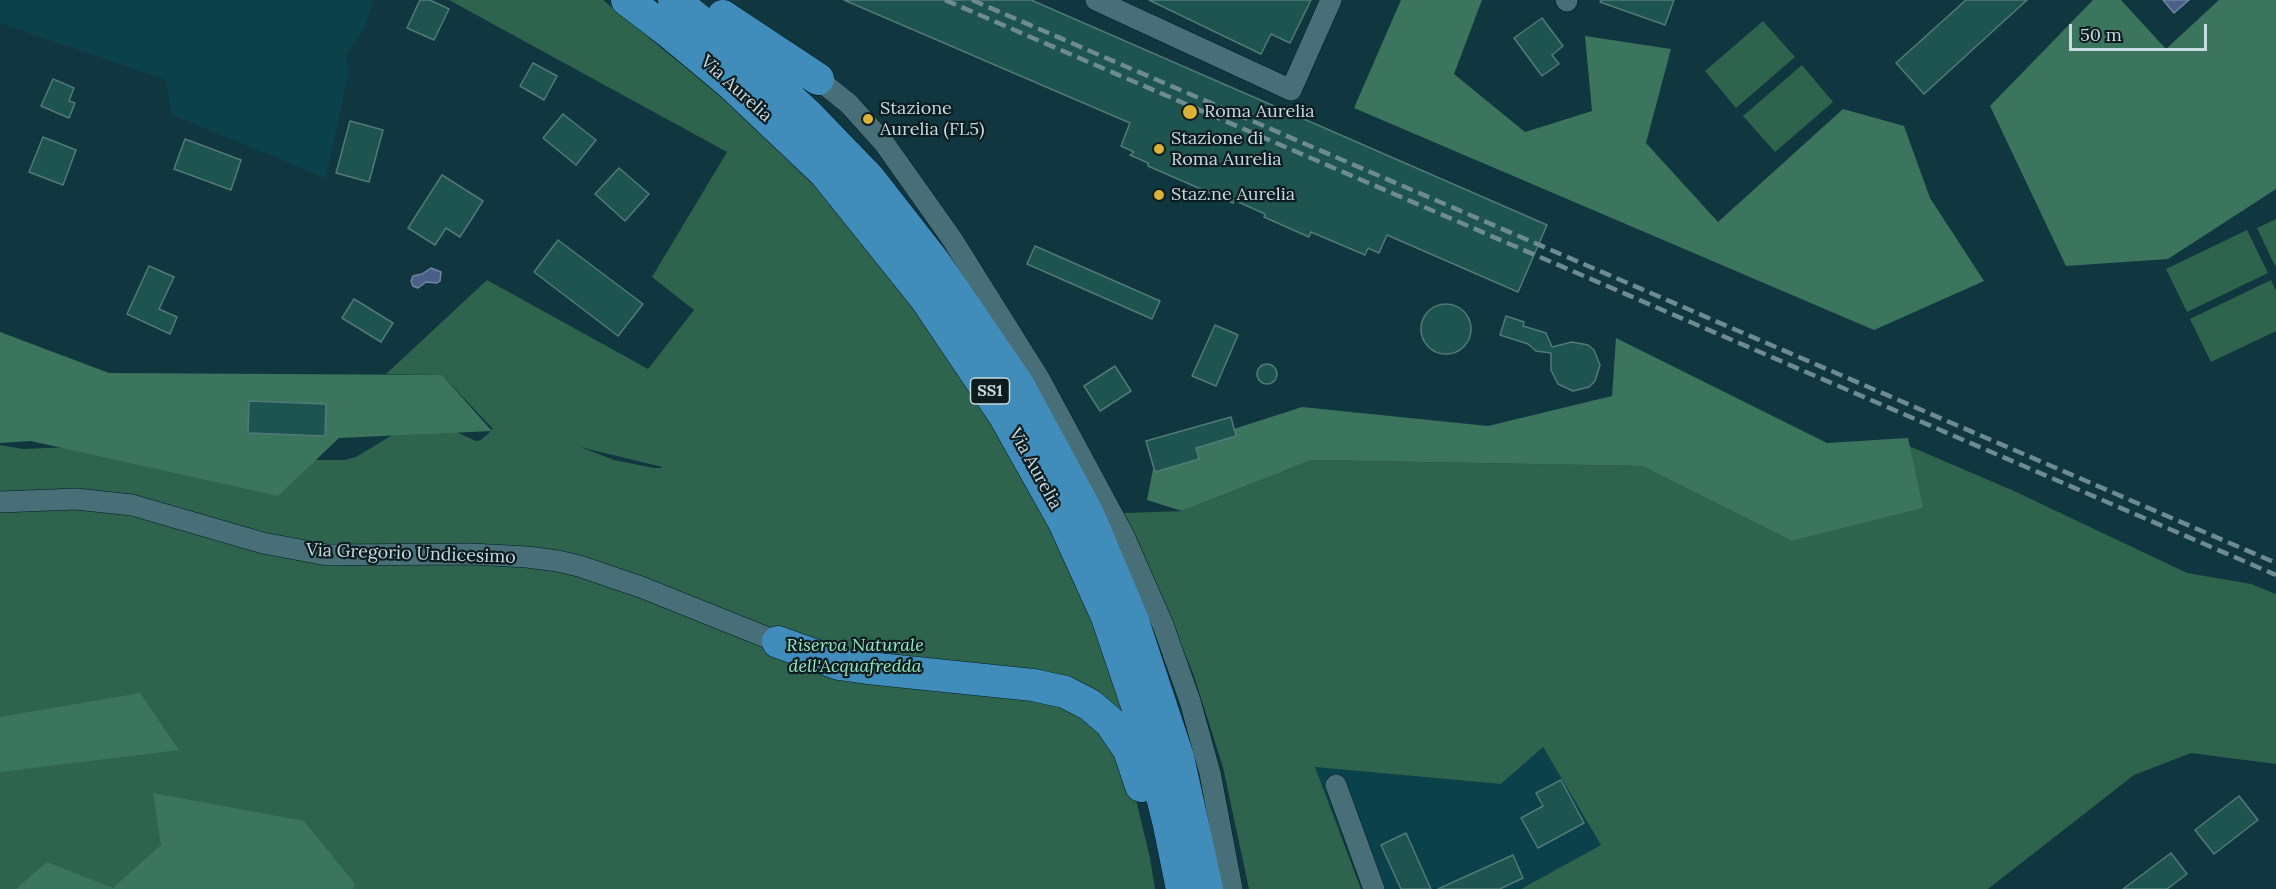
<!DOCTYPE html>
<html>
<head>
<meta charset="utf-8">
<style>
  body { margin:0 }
  #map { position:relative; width:2276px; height:889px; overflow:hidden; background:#10373f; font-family:Lora,serif }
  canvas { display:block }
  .scale { position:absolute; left:2069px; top:24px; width:138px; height:27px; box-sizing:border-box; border:3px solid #c6dadf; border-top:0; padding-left:8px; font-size:18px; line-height:21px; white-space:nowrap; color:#c6dadf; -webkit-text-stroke:4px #0c1c1f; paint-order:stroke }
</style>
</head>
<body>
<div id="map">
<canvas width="2276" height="889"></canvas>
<div class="scale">50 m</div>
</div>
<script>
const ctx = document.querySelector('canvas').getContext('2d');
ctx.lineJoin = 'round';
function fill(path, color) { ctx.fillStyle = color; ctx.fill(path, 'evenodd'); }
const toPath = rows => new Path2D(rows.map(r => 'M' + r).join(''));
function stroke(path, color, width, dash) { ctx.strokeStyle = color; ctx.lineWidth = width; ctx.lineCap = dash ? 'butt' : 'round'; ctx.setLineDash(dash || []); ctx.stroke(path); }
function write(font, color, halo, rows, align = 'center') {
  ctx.font = font + ' Lora,serif'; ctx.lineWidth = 4.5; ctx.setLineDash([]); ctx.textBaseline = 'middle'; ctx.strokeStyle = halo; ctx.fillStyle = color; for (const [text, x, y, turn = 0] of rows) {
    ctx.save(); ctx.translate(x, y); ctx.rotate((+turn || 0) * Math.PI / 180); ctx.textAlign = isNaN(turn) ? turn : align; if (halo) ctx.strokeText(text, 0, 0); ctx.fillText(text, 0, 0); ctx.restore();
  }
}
const built = toPath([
  [0,0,373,0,364,29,345,55,349,70,326,178,172,115,166,80,0,23],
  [1543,747,1601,845,1521,889,1382,889,1357,828,1340,832,1315,767,1501,784]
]);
const green = toPath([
  [449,0,603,0,736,109,840,211,865,242,957,366,1038,503,1091,614,1124,715,1130,775,1150,858,1155,889,0,889,0,445,23,449,70,447,298,460,344,460,356,457,394,434,454,431,476,441,481,440,493,429,442,375,386,374,487,280,648,369,694,310,652,277,727,152],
  [580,447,662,467,662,468,654,468,614,460],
  [1763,21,1795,57,1736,108,1705,71],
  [1802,65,1833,102,1775,152,1743,116],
  [2276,219,2276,266,2275,266,2257,228],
  [2247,230,2268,273,2187,312,2166,269],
  [2271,280,2276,291,2276,331,2211,362,2190,319],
  [1909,446,2014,491,2187,573,2251,584,2276,594,2276,764,2191,753,2134,775,1988,889,1521,889,1601,845,1543,747,1501,784,1315,767,1361,889,1249,889,1223,767,1193,673,1124,513,1182,511,1312,460,1642,466,1792,541,1922,508]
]);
const forest = toPath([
  [1401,0,1482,0,1454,74,1525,132,1592,111,1585,36,1671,49,1646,143,1718,222,1843,109,1904,126,1930,198,1984,281,1874,330,1354,108],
  [2093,0,2121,0,2166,49,2219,0,2276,0,2276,189,2168,259,2066,266,1990,106],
  [0,332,109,373,442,375,492,431,339,438,278,496,31,441,0,443],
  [1616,338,1827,443,1908,438,1923,508,1792,541,1642,466,1312,460,1182,511,1147,500,1156,454,1302,407,1488,426,1612,396],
  [140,693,179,750,0,772,0,717],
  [153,793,304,821,355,884,353,889,16,889,47,862,113,888,161,845]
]);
const water = toPath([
  [2163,0,2189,0,2174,13,2163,0],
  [431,268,441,272,440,281,437,283,426,282,418,288,413,286,411,281,413,276,422,274,431,268]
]);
const building = toPath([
  [420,0,430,0,449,9,434,40,407,28,420,0],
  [844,0,1031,0,1547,225,1518,292,1387,235,1379,253,1368,248,1365,255,1311,232,1309,237,1264,217,1265,214,1234,200,1233,203,1148,166,1148,163,1130,155,1134,152,1121,146,1130,123,844,0],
  [1149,0,1311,0,1290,43,1271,34,1261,54,1149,0],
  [1601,0,1674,0,1665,25,1600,2,1601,0],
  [1966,0,2027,0,1924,94,1896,63,1966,0],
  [1542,18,1563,46,1552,55,1559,64,1542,76,1514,38,1542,18],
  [533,63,557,76,544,100,520,86,533,63],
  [53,79,74,88,69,101,75,103,69,118,41,106,53,79],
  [563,114,596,140,576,165,543,138,563,114],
  [350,121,383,130,369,182,336,173,350,121],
  [43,137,76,150,63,185,29,172,43,137],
  [185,139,241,160,231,190,174,169,185,139],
  [619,168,649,194,625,221,595,194,619,168],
  [442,175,483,201,460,237,446,228,435,245,408,228,442,175],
  [558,240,643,304,618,336,534,272,558,240],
  [1035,246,1160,301,1152,319,1027,264,1035,246],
  [149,266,174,277,159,309,177,317,170,334,127,314,149,266],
  [354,299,393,323,381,342,342,318,354,299],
  '1421 329a25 25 0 1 1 50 0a25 25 0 1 1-50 0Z',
  [1506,316,1524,322,1523,326,1546,333,1552,347,1572,342,1588,345,1594,350,1600,365,1595,381,1589,387,1573,391,1558,384,1551,370,1551,353,1536,351,1528,344,1500,335,1506,316],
  [1215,325,1238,335,1216,386,1192,376,1215,325],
  '1257 374a10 10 0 1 1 20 0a10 10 0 1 1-20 0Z',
  [1115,366,1131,391,1100,411,1084,386,1115,366],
  [249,401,326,404,325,436,248,433,249,401],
  [1231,417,1236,436,1196,448,1199,459,1155,472,1146,441,1231,417],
  [1561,780,1584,823,1538,848,1521,818,1543,806,1536,793,1561,780],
  [2239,796,2258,820,2214,854,2195,830,2239,796],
  [1406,833,1431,889,1401,889,1381,845,1406,833],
  [2171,853,2187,874,2167,889,2123,889,2171,853],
  [1513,855,1523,878,1500,889,1438,889,1513,855]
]);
const minor = toPath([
  [1096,0,1291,90,1331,0],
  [1566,0,1567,1],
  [818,79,849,104,884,143,952,239,1039,378,1124,536,1163,625,1190,701,1210,773,1232,889],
  [0,502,76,499,132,505,263,543,327,555,471,554,527,557,558,561,579,566,641,587,778,642],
  [1336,785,1374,889]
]);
const highway = toPath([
  [627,0,669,32,729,82,825,173,926,299,1004,415,1064,522,1107,617,1146,732,1169,825,1182,889],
  [674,0,753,64,810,117,869,178,933,260,1019,386,1088,514,1133,621,1178,757,1207,889],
  [723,16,818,79],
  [778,642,839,664,868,668,1033,685,1065,692,1090,705,1110,722,1129,750,1141,786]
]);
const rail = toPath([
  [945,0,2276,575],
  [972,0,2276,563]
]);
const markers = [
  [1190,112,8,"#dbb233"],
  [868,119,6,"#dbb233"],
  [1159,149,6,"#dbb233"],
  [1159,195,6,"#dbb233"]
];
const shields = [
  [990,391,39]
];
const shieldNames = [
  ["SS1",990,391]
];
const streetNames = [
  ["Via Aurelia",736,89,42],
  ["Via Aurelia",1035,469,61],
  ["Via Gregorio Undicesimo",411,554,2]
];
const poiNames = [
  ["Stazione",880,109],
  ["Aurelia (FL5)",880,130],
  ["Roma Aurelia",1204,112],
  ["Stazione di",1171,139],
  ["Roma Aurelia",1171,160],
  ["Staz.ne Aurelia",1171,195]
];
const parkNames = [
  ["Riserva Naturale",855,646],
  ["dell'Acquafredda",855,667]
];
fill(built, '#0b414b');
fill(green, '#2e634d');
fill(forest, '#3c755d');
fill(water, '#4b6089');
stroke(water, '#7085a3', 1.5);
fill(building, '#1d5450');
stroke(building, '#527a77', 1.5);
stroke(minor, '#011d23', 22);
stroke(highway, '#011d23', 33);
stroke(minor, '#486e77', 21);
stroke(highway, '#408dbb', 32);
stroke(rail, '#6d8b91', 4.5, [12, 6]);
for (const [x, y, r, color] of markers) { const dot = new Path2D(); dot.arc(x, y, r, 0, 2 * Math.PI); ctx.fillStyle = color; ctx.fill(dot); stroke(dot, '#0c1c1f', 2); }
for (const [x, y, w] of shields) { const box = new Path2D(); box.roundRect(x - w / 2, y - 13, w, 26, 4.5); ctx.fillStyle = '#0c1c1f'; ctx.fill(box); stroke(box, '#c6dadf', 1.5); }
write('bold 16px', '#c6dadf', null, shieldNames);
write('18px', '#c6dadf', '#0c1c1f', streetNames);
write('18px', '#c6dadf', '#0c1c1f', poiNames, 'left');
write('italic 18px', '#92eac3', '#0c1c1f', parkNames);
</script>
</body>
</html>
